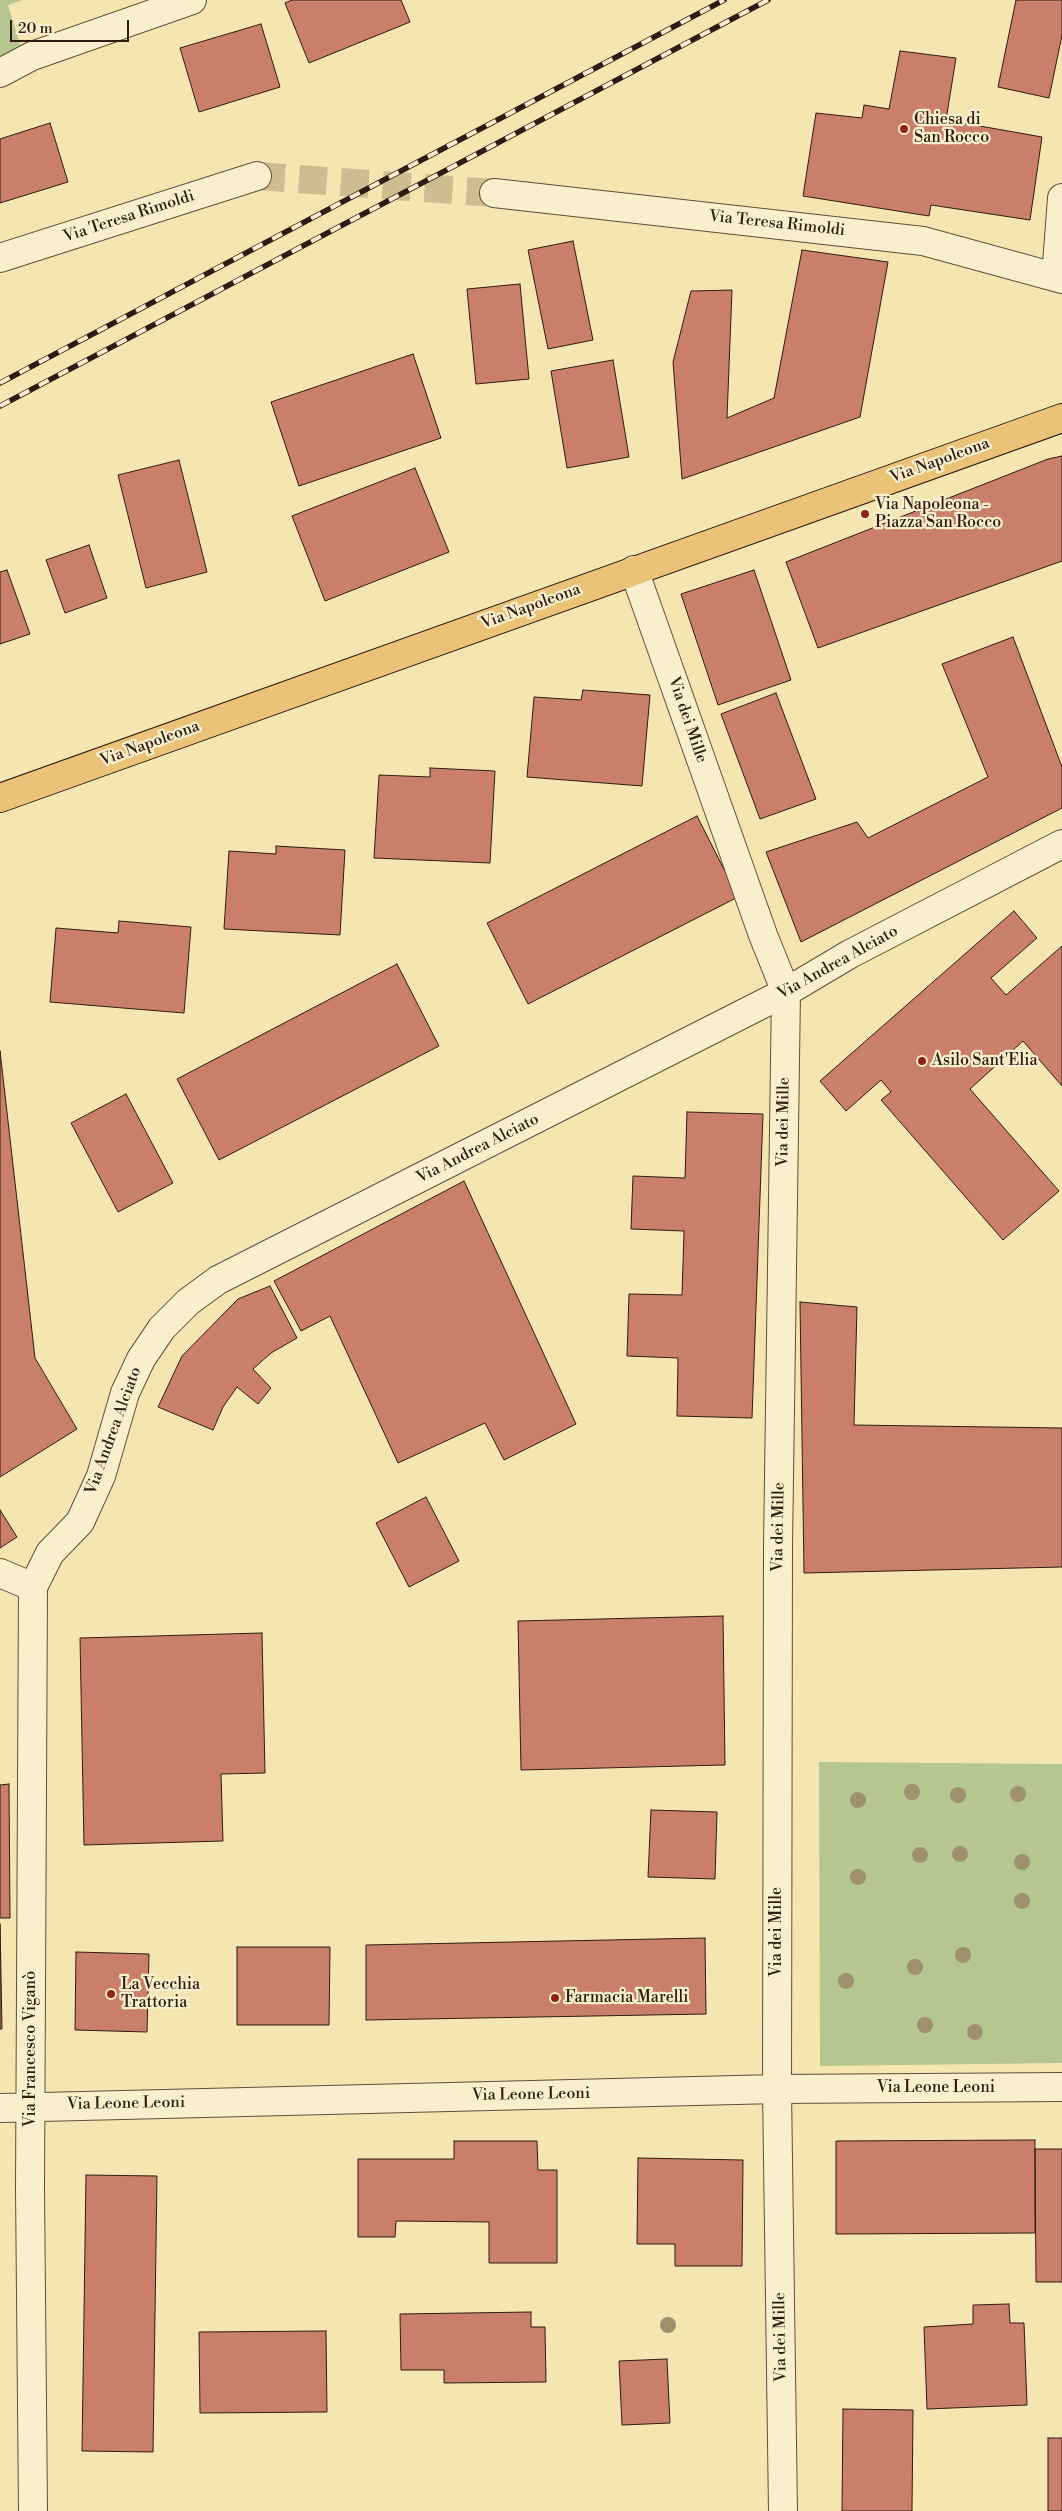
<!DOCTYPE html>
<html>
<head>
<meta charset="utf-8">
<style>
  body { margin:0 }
  #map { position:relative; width:1062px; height:2511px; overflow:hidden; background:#f5e6b1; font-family:"Libre Bodoni",serif }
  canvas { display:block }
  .scale { position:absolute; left:10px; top:20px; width:119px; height:22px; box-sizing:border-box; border:2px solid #2f1b12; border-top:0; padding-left:6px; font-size:15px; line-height:18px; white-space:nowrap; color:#2f1b12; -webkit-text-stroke:4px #f8efcc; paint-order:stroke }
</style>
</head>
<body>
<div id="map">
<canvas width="1062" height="2511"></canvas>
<div class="scale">20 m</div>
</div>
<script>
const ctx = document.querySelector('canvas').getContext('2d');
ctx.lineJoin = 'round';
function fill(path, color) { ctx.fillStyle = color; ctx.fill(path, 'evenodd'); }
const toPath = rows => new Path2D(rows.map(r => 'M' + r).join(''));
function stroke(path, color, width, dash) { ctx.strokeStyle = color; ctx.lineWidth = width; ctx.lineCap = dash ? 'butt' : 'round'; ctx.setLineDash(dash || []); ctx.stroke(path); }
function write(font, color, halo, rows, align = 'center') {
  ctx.font = font + ' "Libre Bodoni",serif'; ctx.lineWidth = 4.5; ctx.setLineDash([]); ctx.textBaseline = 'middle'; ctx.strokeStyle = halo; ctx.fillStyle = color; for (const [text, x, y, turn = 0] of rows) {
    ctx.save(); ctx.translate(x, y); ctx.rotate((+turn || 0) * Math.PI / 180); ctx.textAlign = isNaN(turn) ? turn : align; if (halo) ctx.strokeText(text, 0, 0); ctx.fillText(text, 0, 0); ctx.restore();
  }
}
const green = toPath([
  [0,0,22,0,8,5,23,54,0,65],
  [819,1762,1062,1764,1062,2063,820,2066]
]);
const building = toPath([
  [292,0,401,0,410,22,309,63,285,3,292,0],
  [1016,0,1062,0,1062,35,1049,98,998,87,1016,0],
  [261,24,280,87,199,112,180,48,261,24],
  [900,51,956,58,946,120,1042,137,1030,220,931,205,929,216,803,196,816,113,862,118,864,105,889,109,900,51],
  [50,123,68,182,0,203,0,139,50,123],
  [573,241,593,340,548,349,528,250,573,241],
  [802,250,888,262,860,417,682,479,673,362,691,291,732,290,727,418,774,398,802,250],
  [520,284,529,379,476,384,467,289,520,284],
  [413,354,441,438,299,486,271,402,413,354],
  [613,360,629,457,567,468,551,371,613,360],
  [1062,456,1062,561,818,648,786,562,1048,459,1062,456],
  [179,460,207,572,146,588,118,475,179,460],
  [415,468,449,552,325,601,292,516,415,468],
  [89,545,107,598,65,613,46,560,89,545],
  [7,570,30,634,0,644,0,572,7,570],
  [754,570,791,680,718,705,681,594,754,570],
  [1013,637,1062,767,1062,808,801,942,766,852,857,822,868,838,988,777,942,664,1013,637],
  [583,690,650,695,642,786,527,777,534,697,581,700,583,690],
  [776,693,816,799,760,819,721,714,776,693],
  [430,768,495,771,490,863,374,858,379,775,430,777,430,768],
  [697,816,738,897,528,1004,487,923,697,816],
  [276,846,345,850,340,935,224,929,229,851,276,854,276,846],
  [1014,911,1037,938,991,978,1006,995,1062,946,1062,1086,1023,1041,970,1089,1059,1191,1003,1240,881,1100,891,1092,881,1080,846,1111,820,1081,1014,911],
  [119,921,191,927,184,1013,50,1002,56,928,118,933,119,921],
  [397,964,439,1046,219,1160,177,1079,397,964],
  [0,1051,35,1358,77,1429,0,1477,0,1051],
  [126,1094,173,1183,118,1212,71,1123,126,1094],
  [687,1112,763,1114,752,1418,677,1416,678,1358,627,1356,629,1294,682,1295,684,1231,631,1229,633,1176,685,1178,687,1112],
  [464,1181,576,1424,504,1460,485,1423,398,1463,330,1316,301,1331,274,1281,464,1181],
  [270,1286,297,1338,271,1353,253,1369,271,1388,258,1404,237,1387,223,1407,213,1430,158,1407,182,1356,238,1299,270,1286],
  [800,1302,857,1307,854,1425,1062,1428,1062,1567,804,1573,800,1302],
  [426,1497,459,1561,409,1587,376,1523,426,1497],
  [0,1510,17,1537,0,1548,0,1510],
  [723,1616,725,1765,521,1770,518,1621,723,1616],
  [262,1633,265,1773,221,1774,223,1841,84,1845,80,1638,262,1633],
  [9,1784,10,1918,0,1918,0,1785,9,1784],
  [651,1810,717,1812,715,1879,648,1877,651,1810],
  [0,1924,2,2029,0,2029,0,1924],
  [705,1938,706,2014,366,2020,366,1945,705,1938],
  [237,1947,330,1947,329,2025,237,2025,237,1947],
  [76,1952,149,1954,147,2032,75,2030,76,1952],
  [1035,2140,1035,2233,836,2234,836,2141,1035,2140],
  [454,2141,537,2141,538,2170,557,2170,557,2263,489,2263,489,2222,396,2221,395,2237,358,2237,358,2159,454,2159,454,2141],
  [1035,2149,1062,2149,1062,2282,1036,2282,1035,2149],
  [638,2158,743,2160,742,2266,675,2266,675,2244,637,2244,638,2158],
  [86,2175,157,2176,153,2452,82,2451,86,2175],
  [1009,2304,1010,2323,1024,2323,1027,2405,927,2409,924,2327,973,2324,973,2305,1009,2304],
  [531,2312,531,2327,545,2327,546,2382,444,2383,444,2370,401,2370,400,2314,531,2312],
  [326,2331,327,2412,200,2413,199,2332,326,2331],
  [667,2359,670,2423,622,2425,619,2361,667,2359],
  [843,2409,913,2410,912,2511,842,2511,843,2409],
  [1048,2438,1062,2438,1062,2511,1048,2511,1048,2438]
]);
const minorTunnel = toPath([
  [257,176,494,193]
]);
const minor = toPath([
  [0,73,32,56,192,0],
  [494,193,923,241,1062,279],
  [0,258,257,176],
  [1056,277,1062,198],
  [634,570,763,935,786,992,778,1546,777,2089,783,2511],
  [0,1573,33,1587],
  [0,2108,777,2089,1062,2087],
  [33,2511,30,2187,33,1587,50,1553,80,1522,101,1476,125,1393,141,1359,162,1328,188,1302,218,1280,786,992,850,954,1062,844]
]);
const primary = toPath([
  [0,798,1062,418]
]);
const rail = toPath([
  [0,383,724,0],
  [0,406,768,0]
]);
const trees = [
  [912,1792],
  [1018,1794],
  [958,1795],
  [858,1800],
  [960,1854],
  [920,1855],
  [1022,1862],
  [858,1877],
  [1022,1901],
  [963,1955],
  [915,1967],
  [846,1981],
  [925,2025],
  [975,2032],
  [668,2325]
];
const markers = [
  [904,129,5,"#8f2418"],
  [865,514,5,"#8f2418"],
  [922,1061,5,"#8f2418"],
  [111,1994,5,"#8f2418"],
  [555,1998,5,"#8f2418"]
];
const poiNames = [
  ["Chiesa di",914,120],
  ["San Rocco",914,138],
  ["Via Napoleona -",875,505],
  ["Piazza San Rocco",875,523],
  ["Asilo Sant'Elia",932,1061],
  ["La Vecchia",121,1985],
  ["Trattoria",121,2003],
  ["Farmacia Marelli",565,1998]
];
const streetNames = [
  ["Via Teresa Rimoldi",129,217,-18],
  ["Via Teresa Rimoldi",777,224,6],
  ["Via Napoleona",940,461,-20],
  ["Via Napoleona",531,607,-20],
  ["Via dei Mille",687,720,71],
  ["Via Napoleona",150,744,-20],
  ["Via Andrea Alciato",838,963,-29],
  ["Via dei Mille",784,1122,-89],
  ["Via Andrea Alciato",478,1149,-27],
  ["Via Andrea Alciato",114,1431,-70],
  ["Via dei Mille",779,1527,-89],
  ["Via dei Mille",777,1932,-90],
  ["Via Francesco Viganò",31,2049,-90],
  ["Via Leone Leoni",936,2088],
  ["Via Leone Leoni",531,2095,-1],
  ["Via Leone Leoni",126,2104,-1],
  ["Via dei Mille",781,2337,-91]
];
fill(green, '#b5c691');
fill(building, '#ca7f6a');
stroke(building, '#2f1b12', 1);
stroke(minorTunnel, '#cdbd91', 28, [28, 14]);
stroke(minor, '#604e3a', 30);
stroke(primary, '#2f1b12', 30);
stroke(minor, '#f8efcc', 28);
stroke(primary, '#eac378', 28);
stroke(rail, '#2f1b12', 5.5);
stroke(rail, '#f8efcc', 4, [11]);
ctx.fillStyle = '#9e926e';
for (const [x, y] of trees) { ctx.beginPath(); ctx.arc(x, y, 8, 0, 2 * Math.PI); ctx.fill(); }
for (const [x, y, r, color] of markers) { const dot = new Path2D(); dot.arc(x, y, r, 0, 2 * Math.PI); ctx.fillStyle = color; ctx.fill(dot); stroke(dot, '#f8efcc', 2); }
write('16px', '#2f1b12', '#f8efcc', poiNames, 'left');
write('16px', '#2f1b12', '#f8efcc', streetNames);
</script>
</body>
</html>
